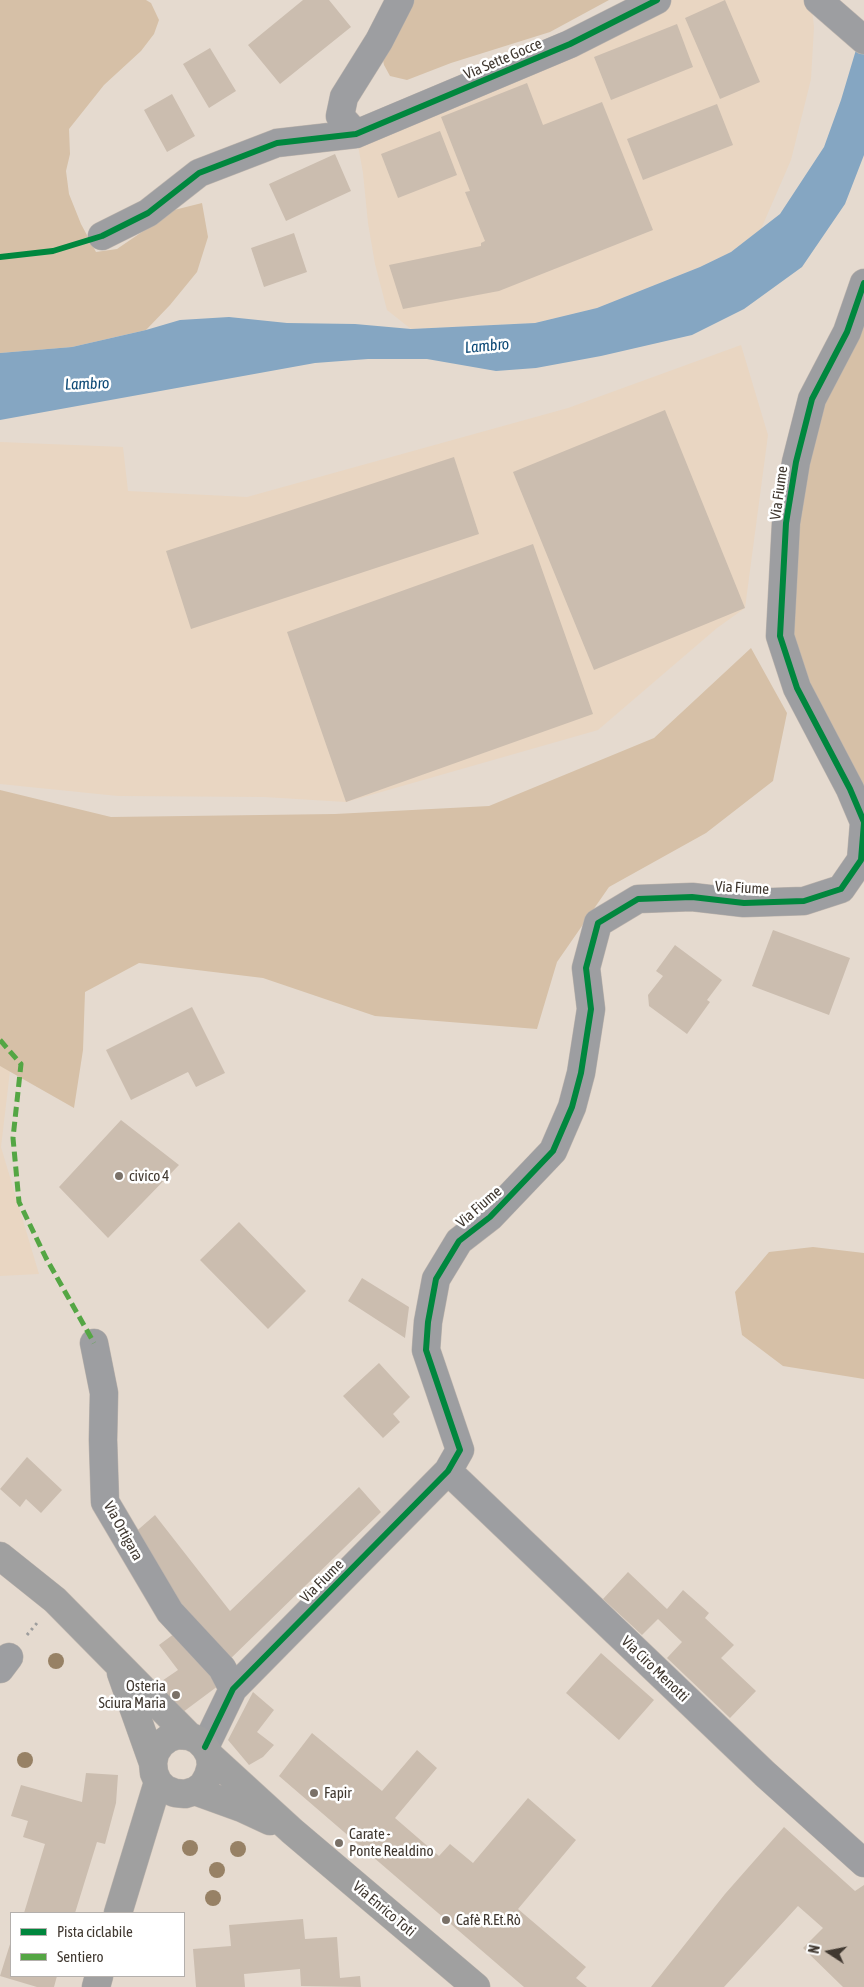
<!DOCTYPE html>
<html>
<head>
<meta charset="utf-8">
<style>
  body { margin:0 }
  #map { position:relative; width:864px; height:1987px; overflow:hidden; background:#e5dacf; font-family:"Asap Condensed",sans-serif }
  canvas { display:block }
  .legend { position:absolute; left:10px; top:1912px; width:175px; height:65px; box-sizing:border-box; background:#fff; border:1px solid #b3afac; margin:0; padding:6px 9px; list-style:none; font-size:15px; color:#403830 }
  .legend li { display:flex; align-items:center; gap:10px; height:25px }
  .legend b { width:25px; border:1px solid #b3afac }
  .north { position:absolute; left:804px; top:1927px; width:50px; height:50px; -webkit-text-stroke:4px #fff; paint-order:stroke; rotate:281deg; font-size:14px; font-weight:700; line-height:20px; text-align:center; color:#403830 }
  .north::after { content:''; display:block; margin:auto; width:18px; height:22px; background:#403830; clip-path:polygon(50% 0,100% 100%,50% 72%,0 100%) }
</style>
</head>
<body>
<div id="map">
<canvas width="864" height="1987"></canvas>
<ul class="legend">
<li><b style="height:6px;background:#00873e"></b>Pista ciclabile</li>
<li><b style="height:6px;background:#54a644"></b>Sentiero</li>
</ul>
<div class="north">N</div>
</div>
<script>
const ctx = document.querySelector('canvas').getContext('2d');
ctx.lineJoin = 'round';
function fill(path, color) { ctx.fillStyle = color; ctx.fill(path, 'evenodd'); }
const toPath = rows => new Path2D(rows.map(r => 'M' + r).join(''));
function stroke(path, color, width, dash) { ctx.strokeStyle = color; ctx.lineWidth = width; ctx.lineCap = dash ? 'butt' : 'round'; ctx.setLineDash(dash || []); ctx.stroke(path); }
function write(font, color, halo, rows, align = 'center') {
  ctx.font = font + ' "Asap Condensed",sans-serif'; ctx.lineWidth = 5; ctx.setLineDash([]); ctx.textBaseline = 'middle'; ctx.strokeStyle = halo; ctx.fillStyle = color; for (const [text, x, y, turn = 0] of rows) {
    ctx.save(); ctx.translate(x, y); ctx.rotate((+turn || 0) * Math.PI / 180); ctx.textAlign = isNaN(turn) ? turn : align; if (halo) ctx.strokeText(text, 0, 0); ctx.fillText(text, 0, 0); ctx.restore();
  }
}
const built = toPath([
  [657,0,811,0,814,27,811,79,791,160,761,229,731,252,700,267,597,308,535,323,411,329,387,310,375,264,368,223,363,173,356,134],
  [741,345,768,435,745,608,717,628,598,730,346,802,264,797,118,796,0,784,0,442,123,447,128,491,247,497,568,408],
  [0,1066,10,1071,1,1147,39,1274,0,1276]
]);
const green = toPath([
  [0,0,146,0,151,3,159,20,154,34,141,51,104,85,69,129,70,154,66,171,69,194,81,224,96,252,117,249,174,210,202,203,208,237,197,272,170,305,146,330,72,347,0,353],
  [400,0,609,0,550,32,451,63,407,80,390,76,384,65,379,41],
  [864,283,864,822,797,688,782,592,796,462],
  [751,648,787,713,773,781,706,833,609,887,557,962,537,1029,375,1016,263,978,139,963,85,992,83,1050,74,1108,0,1066,0,790,111,817,335,814,489,806,654,738],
  [813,1247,864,1253,864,1379,783,1366,742,1335,735,1292,769,1252]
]);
const water = toPath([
  [861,33,864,36,864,155,845,204,802,267,744,309,692,335,601,356,536,368,496,371,427,359,368,359,315,363,0,420,0,353,72,347,146,330,180,320,229,317,287,323,355,324,411,329,535,323,597,308,700,267,731,252,780,214,824,147,841,100]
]);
const building = toPath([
  [303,0,329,0,351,27,280,84,248,45],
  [725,0,760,82,720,99,685,18],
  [677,24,693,67,611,100,594,57],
  [210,48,236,91,209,108,183,64],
  [527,83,543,125,602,102,653,230,499,291,403,309,389,265,481,246,481,243,485,241,465,192,470,191,441,117],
  [172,94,195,136,167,152,144,110],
  [717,104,733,145,643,180,627,139],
  [440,131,457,175,398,198,381,154],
  [335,154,351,191,286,221,269,184],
  [294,233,307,272,264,287,251,248],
  [665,410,745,608,594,670,513,472],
  [454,457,479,534,191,629,166,551],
  [533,544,593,714,346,802,287,632],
  [773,930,850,958,829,1015,752,986],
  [675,945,722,980,707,1000,710,1002,687,1034,649,1006,648,995,663,976,656,971],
  [192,1007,225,1073,196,1087,188,1072,131,1100,106,1050],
  [121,1120,179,1165,108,1238,59,1187],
  [239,1222,306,1291,268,1329,200,1260],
  [362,1278,409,1307,405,1338,348,1301],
  [379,1363,410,1397,393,1414,400,1422,383,1438,343,1396],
  [27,1457,62,1490,41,1513,26,1499,20,1507,0,1489],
  [359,1487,381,1512,225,1664,132,1535,155,1515,230,1611],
  [628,1572,667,1609,683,1590,709,1613,705,1618,734,1645,721,1658,756,1691,730,1718,667,1658,682,1642,658,1619,642,1635,603,1599],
  [182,1628,222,1683,179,1715,156,1685,178,1670,159,1645],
  [601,1653,654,1700,619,1740,566,1693],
  [253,1692,274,1710,257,1732,274,1745,263,1757,249,1765,228,1740],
  [312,1733,382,1791,417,1750,437,1768,395,1818,439,1856,450,1844,473,1863,528,1798,576,1840,518,1909,586,1967,576,1978,587,1987,524,1987,279,1776],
  [86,1773,118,1775,116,1803,105,1844,97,1842,75,1913,24,1913,45,1844,23,1837,28,1821,11,1816,21,1785,82,1802],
  [784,1827,855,1891,864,1885,864,1987,843,1987,803,1948,823,1928,798,1906,724,1987,651,1987,725,1894],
  [303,1919,305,1939,337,1937,340,1978,360,1976,361,1987,301,1986,300,1969,244,1974,245,1987,196,1987,193,1949,231,1946,229,1925],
  [11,1941,11,1976,57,1976,54,1987,37,1987,0,1976]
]);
const path = toPath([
  [27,1635,37,1623]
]);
const minor = toPath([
  [818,0,864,40],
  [356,134,340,116,344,97,379,41,400,0],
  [102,236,148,213,199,173,277,143,356,134,570,44,657,0],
  [864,283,847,332,812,399,796,462,786,523,780,636,797,688,850,789,864,822],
  [94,1343,104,1393,103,1440,105,1502,170,1612,222,1668,233,1689],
  [448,1471,765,1774,864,1863],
  [0,1669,9,1657],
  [205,1747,233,1689,448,1471,460,1450,426,1350,428,1322,436,1279,459,1241,490,1217,553,1151,572,1107,581,1073,591,1009,586,968,598,923,638,899,692,897,744,903,804,901,841,889,861,860,864,823]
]);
const major = toPath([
  [0,1556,55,1600,189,1736,198,1740,205,1747,210,1756,211,1766,208,1776,203,1785,195,1791,185,1794,175,1793,165,1789,158,1782,154,1773,153,1763,155,1753,161,1744,169,1738,178,1735,189,1736],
  [121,1673,153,1763],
  [210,1756,292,1831,476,1987],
  [195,1791,242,1808,270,1821],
  [118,1913,158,1782],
  [96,1987,99,1976]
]);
const quiet = toPath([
  [0,1040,21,1064,13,1138,19,1202,46,1258,94,1343]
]);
const cycleway = toPath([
  [0,257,53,251,102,236,148,213,199,173,277,143,356,134,570,44,657,0],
  [864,283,847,332,812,399,796,462,786,523,780,636,797,688,850,789,864,822],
  [205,1747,233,1689,448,1471,460,1450,426,1350,428,1322,436,1279,459,1241,490,1217,553,1151,572,1107,581,1073,591,1009,586,968,598,923,638,899,692,897,744,903,804,901,841,889,861,860,864,823]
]);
const trees = [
  [56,1661],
  [25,1760],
  [190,1848],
  [238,1849],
  [217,1870],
  [213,1898]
];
const markers = [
  [119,1176,5,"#7a7168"],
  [176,1695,5,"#7a7168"],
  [314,1793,5,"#7a7168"],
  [339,1843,5,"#7a7168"],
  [446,1920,5,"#7a7168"]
];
const streetNames = [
  ["Via Sette Gocce",503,59,-23],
  ["Via Fiume",779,493,-82],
  ["Via Fiume",742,888,3],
  ["Via Fiume",479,1207,-41],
  ["Via Ortigara",123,1531,61],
  ["Via Fiume",322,1581,-45],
  ["Via Ciro Menotti",655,1669,44],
  ["Via Enrico Toti",384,1909,40]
];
const poiNames = [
  ["civico 4",129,1176],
  ["Osteria",166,1686,"right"],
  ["Sciura Maria",166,1703,"right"],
  ["Fapir",324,1793],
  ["Carate -",349,1834],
  ["Ponte Realdino",349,1851],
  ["Cafè R.Et.Rò",456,1920]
];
const waterNames = [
  ["Lambro",487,346,-5],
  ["Lambro",87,384,-2]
];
fill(built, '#e9d6c2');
fill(green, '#d6c0a7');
fill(water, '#85a6c2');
fill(building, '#cbbdaf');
stroke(minor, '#bfb6ae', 29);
stroke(major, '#bfb6ae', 29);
stroke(path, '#9d9d9d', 3, [2.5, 4]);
stroke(minor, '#9d9ea1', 28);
stroke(major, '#a0a0a0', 28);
stroke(quiet, '#54a644', 5, [10, 5]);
stroke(cycleway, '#00873e', 6);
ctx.fillStyle = '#978165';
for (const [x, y] of trees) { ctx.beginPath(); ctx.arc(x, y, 8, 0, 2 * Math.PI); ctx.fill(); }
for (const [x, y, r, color] of markers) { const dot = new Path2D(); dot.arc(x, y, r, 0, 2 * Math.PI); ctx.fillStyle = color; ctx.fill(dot); stroke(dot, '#fff', 2); }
write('15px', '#403830', '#fff', streetNames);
write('15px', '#403830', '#fff', poiNames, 'left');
write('italic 16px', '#0b4875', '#fff', waterNames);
</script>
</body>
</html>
